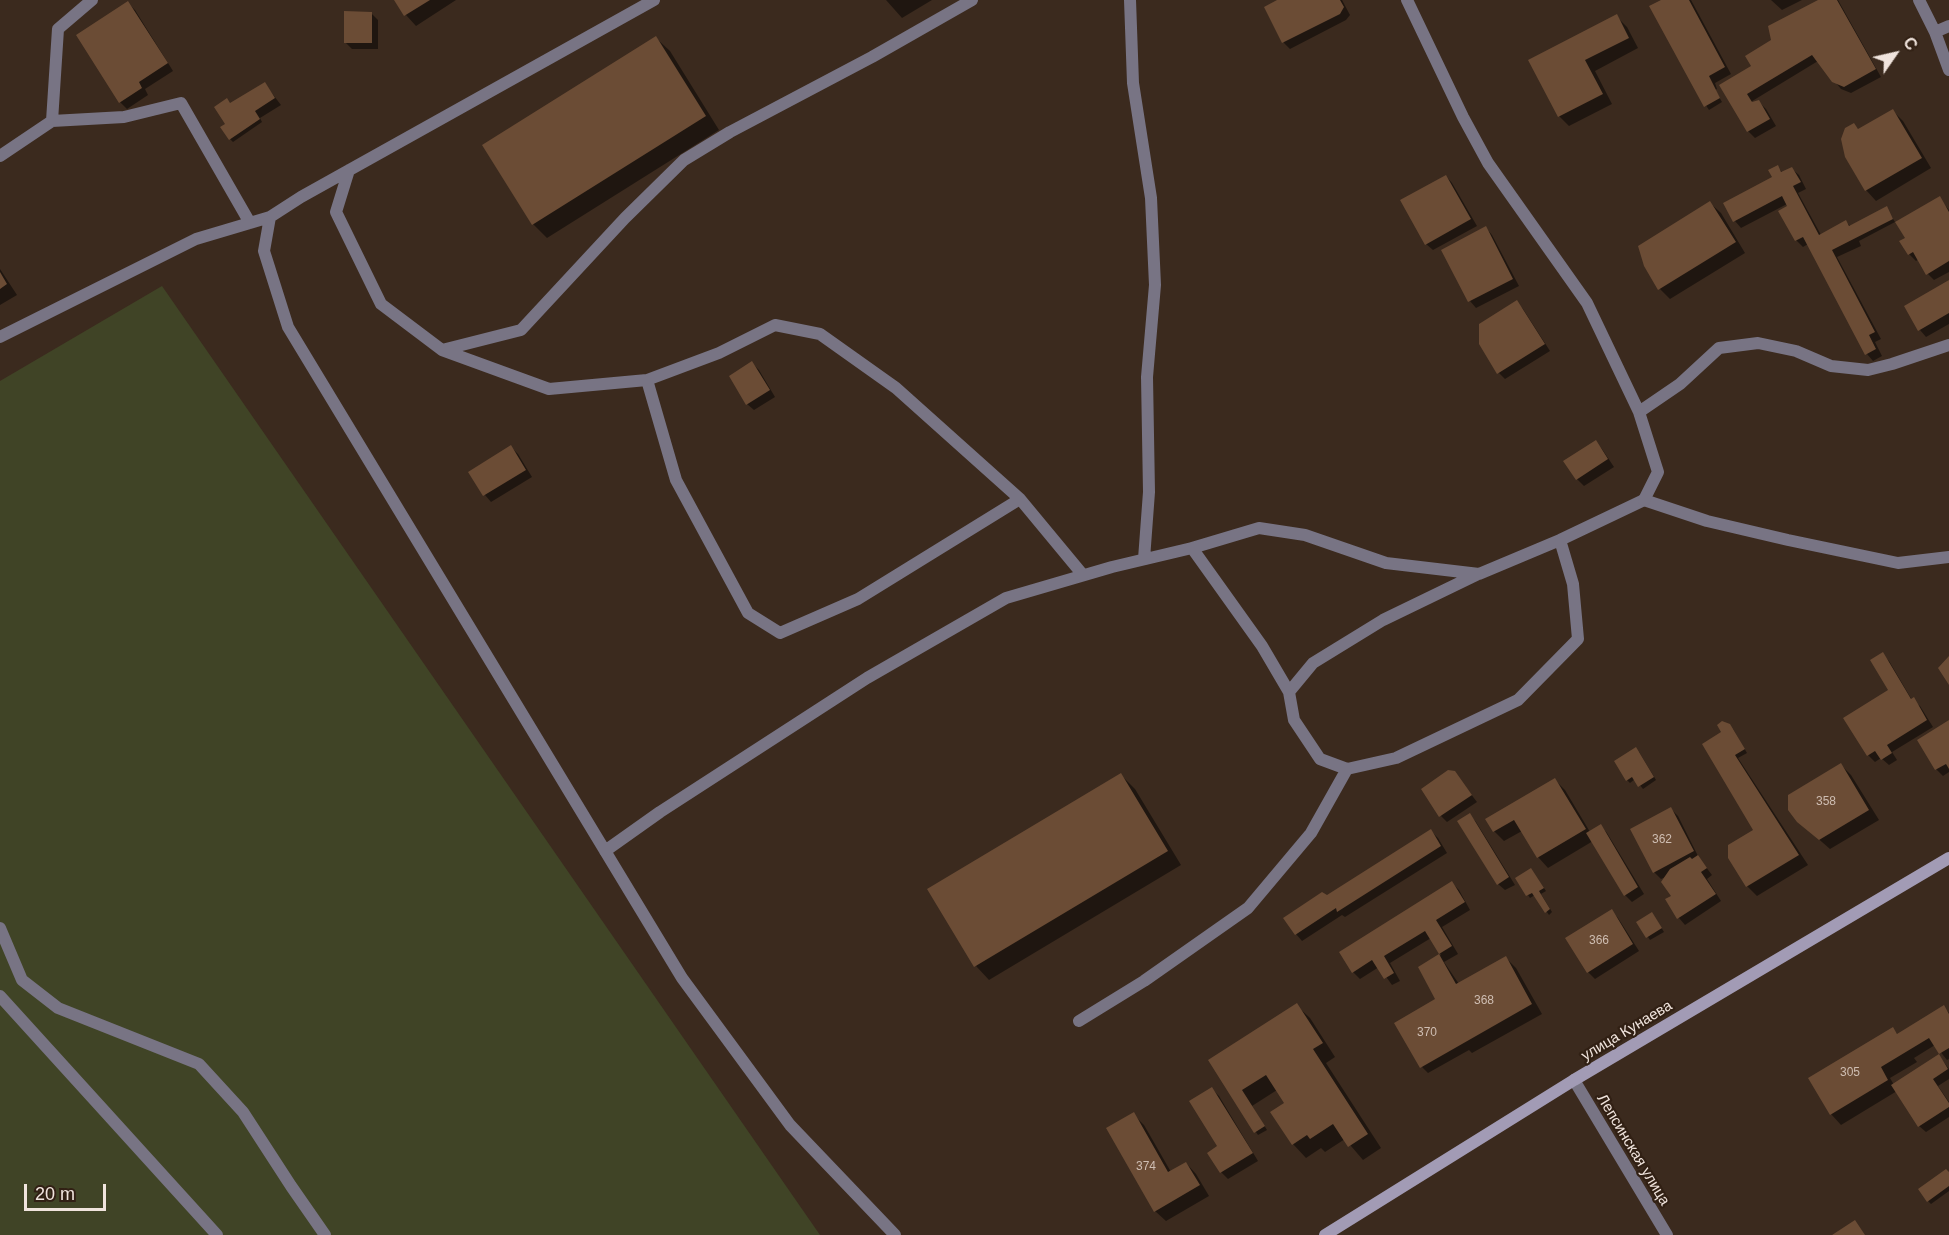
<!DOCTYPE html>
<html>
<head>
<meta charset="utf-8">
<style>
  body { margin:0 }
  #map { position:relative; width:1949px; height:1235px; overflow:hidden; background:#3b2a1e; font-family:Arial,sans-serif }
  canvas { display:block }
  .north { position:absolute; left:1865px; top:24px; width:60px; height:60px; -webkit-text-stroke:4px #312014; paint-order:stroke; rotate:56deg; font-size:16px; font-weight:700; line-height:24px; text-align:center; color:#f0e4dd }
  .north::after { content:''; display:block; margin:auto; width:21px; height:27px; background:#f0e4dd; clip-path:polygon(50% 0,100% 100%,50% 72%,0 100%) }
  .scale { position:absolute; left:24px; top:1184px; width:82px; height:27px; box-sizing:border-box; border:3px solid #f0e4dd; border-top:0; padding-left:8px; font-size:18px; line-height:21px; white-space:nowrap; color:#f0e4dd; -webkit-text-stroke:4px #312014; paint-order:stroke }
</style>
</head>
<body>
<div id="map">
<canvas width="1949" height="1235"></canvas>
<div class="north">С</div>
<div class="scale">20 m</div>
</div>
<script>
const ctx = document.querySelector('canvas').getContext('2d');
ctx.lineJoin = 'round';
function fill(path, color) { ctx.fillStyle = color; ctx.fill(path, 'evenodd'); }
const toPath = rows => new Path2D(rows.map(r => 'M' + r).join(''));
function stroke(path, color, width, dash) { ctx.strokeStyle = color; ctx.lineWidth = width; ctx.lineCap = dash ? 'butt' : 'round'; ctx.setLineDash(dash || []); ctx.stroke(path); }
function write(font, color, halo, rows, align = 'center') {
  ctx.font = font + ' Arial,sans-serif'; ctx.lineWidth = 4.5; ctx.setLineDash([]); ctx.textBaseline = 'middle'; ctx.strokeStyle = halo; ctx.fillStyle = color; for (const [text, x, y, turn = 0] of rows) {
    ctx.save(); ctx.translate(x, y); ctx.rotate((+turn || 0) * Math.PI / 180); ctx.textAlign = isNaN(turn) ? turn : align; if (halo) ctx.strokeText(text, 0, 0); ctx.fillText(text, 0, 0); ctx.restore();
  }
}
const green = toPath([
  [162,286,820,1235,0,1235,0,381]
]);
const shadow = toPath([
  [396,0,456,0,416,26,406,15],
  [886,0,932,0,902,18],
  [1281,0,1342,0,1350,15,1346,20,1290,49,1284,43,1266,8],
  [1664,0,1691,0,1731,74,1715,83,1717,89,1715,90,1722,102,1709,110,1696,90],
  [1771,0,1802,0,1782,10],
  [1821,0,1838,0,1881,77,1851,93,1841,89,1818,61,1749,103,1759,102,1766,109,1776,126,1755,138,1748,131,1721,85,1753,66,1773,41],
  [128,3,135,10,173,71,145,89,148,95,127,109,120,102],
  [371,13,378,20,378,49,352,49,345,42],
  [1616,16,1627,27,1638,48,1595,71,1612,104,1569,126,1559,116,1530,61],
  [656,38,670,51,719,130,547,238,533,224],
  [264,83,281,105,260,118,262,122,233,142,230,139,227,124,231,104],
  [1893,111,1903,121,1931,168,1876,201,1866,190,1853,124,1859,130],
  [1777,167,1783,173,1792,169,1799,175,1806,189,1798,193,1821,235,1846,222,1850,226,1886,208,1895,222,1859,241,1861,246,1837,257,1881,339,1875,342,1882,356,1873,361,1867,354,1808,244,1803,247,1796,240,1787,204,1741,228,1735,221,1725,203,1774,177],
  [1446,176,1452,183,1477,226,1433,250,1426,244],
  [1939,198,1949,210,1949,272,1934,280,1928,274,1919,259,1916,261,1909,254],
  [1710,203,1721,213,1745,253,1670,299,1660,289,1645,266],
  [1486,228,1492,235,1519,286,1476,308,1470,301],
  [0,269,17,295,0,305],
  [1949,281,1949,324,1926,337,1920,330,1906,307],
  [1517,302,1523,309,1550,351,1505,379,1499,373],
  [752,363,759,370,775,397,754,410,747,404],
  [1596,442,1602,449,1614,467,1584,486,1577,479,1566,461],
  [511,447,518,454,532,477,491,502,485,495,470,472],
  [1882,654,1889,661,1912,700,1920,706,1933,727,1892,752,1897,760,1889,765,1881,758,1875,762,1868,755,1890,690],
  [1949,722,1949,772,1943,776,1936,769],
  [1733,729,1747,753,1738,758,1808,865,1757,896,1747,886,1755,831,1738,800],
  [1639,752,1656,780,1643,789,1635,779,1630,783,1627,780],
  [1841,765,1851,775,1879,820,1830,849,1798,821],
  [1454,772,1477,802,1447,822,1441,816],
  [1121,775,1135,789,1181,865,989,980,976,966],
  [1555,780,1565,790,1590,832,1601,826,1607,833,1644,894,1632,902,1625,895,1593,841,1548,868,1538,857,1522,831,1504,841,1494,831],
  [1671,809,1678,816,1699,858,1712,875,1707,879,1721,901,1685,925,1679,918,1668,876,1661,879,1654,872,1632,830],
  [1470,815,1476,822,1515,885,1505,890,1498,884],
  [1431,831,1438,838,1447,853,1345,917,1342,915,1302,941,1296,934,1327,897],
  [1533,872,1546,891,1541,894,1552,912,1549,915,1535,895,1530,898,1528,895,1517,878],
  [1452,883,1459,890,1470,910,1442,927,1458,954,1444,962,1459,984,1506,958,1516,968,1542,1014,1472,1053,1469,1050,1428,1073,1422,1067,1440,1005,1420,967,1441,955,1431,938,1390,963,1400,981,1392,985,1379,967,1360,979,1353,972],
  [1612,911,1618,918,1639,951,1595,979,1588,972],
  [1654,916,1664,932,1650,940,1638,922],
  [1296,1005,1310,1018,1335,1057,1326,1063,1381,1148,1363,1160,1345,1139,1325,1152,1321,1148,1306,1158,1293,1144,1286,1104,1277,1090,1252,1106,1267,1130,1258,1135,1233,1099],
  [1944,1007,1949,1013,1949,1059,1947,1060,1935,1045,1914,1058,1917,1062,1890,1078,1894,1085,1939,1056,1949,1069,1949,1079,1938,1086,1949,1102,1949,1117,1926,1132,1919,1126,1897,1091,1841,1125,1831,1114,1893,1029,1898,1035],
  [1212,1089,1219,1096,1258,1161,1228,1179,1221,1172],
  [1133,1114,1144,1125,1171,1172,1186,1163,1196,1174,1209,1196,1166,1221,1155,1211],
  [1949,1173,1949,1191,1931,1204,1928,1201]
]);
const building = toPath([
  [394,0,430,0,404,16],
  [1277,0,1340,0,1344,7,1340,14,1282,43,1264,7],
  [1661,0,1689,0,1725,67,1709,76,1720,98,1704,107,1649,6],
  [1818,0,1837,0,1876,69,1844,87,1832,82,1812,55,1747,94,1752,102,1759,100,1770,119,1747,132,1719,85,1751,66,1745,56,1771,40,1768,26],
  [128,1,168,63,139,82,142,88,119,103,76,35],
  [344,11,372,12,372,43,344,43],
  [1617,14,1629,38,1585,60,1603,94,1558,117,1528,60],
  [656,36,706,116,532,225,482,145],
  [265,82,275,98,255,111,260,119,229,140,220,127,225,124,214,107,227,98,230,103],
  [1893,109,1922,158,1865,191,1845,157,1841,139,1845,128,1854,123,1858,129],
  [1778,165,1781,172,1792,167,1801,182,1793,186,1819,235,1846,220,1849,226,1887,206,1893,219,1832,250,1875,332,1869,335,1876,349,1865,355,1803,237,1795,241,1778,211,1787,206,1782,196,1733,222,1723,203,1772,177,1768,170],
  [1446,175,1471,219,1425,245,1400,200],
  [1940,196,1949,212,1949,261,1926,275,1913,252,1908,255,1899,241,1905,238,1895,222],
  [1710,201,1736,242,1658,290,1644,266,1638,246],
  [1486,226,1513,279,1468,302,1441,250],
  [0,272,7,284,0,289],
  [1949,280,1949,313,1918,331,1904,306],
  [1517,300,1545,344,1497,374,1479,344,1479,324],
  [752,361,770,390,746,405,729,376],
  [1596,440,1608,459,1576,480,1563,461],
  [511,445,526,470,483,496,468,472],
  [1883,652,1911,699,1914,697,1927,720,1887,745,1892,753,1881,760,1875,751,1867,756,1843,718,1888,690,1870,660],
  [1949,656,1949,685,1938,668],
  [1949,720,1949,769,1946,764,1935,770,1917,740],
  [1722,721,1730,724,1745,749,1735,755,1799,855,1746,887,1728,858,1728,845,1753,830,1702,744,1721,732,1717,725],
  [1636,747,1654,777,1638,787,1632,777,1626,781,1614,761],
  [1841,763,1869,810,1819,840,1797,822,1788,810,1788,795],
  [1448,770,1455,771,1472,795,1439,817,1421,789],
  [1121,773,1168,851,974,967,927,889],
  [1555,778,1586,829,1537,858,1514,820,1493,832,1485,819],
  [1671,807,1694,851,1653,873,1630,829],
  [1470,813,1509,877,1497,885,1457,821],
  [1601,824,1638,887,1624,896,1586,833],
  [1431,829,1441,846,1337,912,1336,908,1295,935,1283,918,1322,892,1327,895],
  [1698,855,1707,868,1701,872,1716,894,1677,919,1665,899,1671,896,1661,882,1670,869,1690,857,1692,859],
  [1531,868,1544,888,1539,891,1550,909,1545,913,1532,893,1526,896,1515,878],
  [1452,881,1465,902,1436,920,1452,946,1439,954,1425,931,1384,956,1394,973,1384,979,1372,960,1352,973,1339,952],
  [1612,909,1633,944,1587,973,1565,938],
  [1652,912,1662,928,1646,938,1636,922],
  [1439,954,1456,984,1506,956,1532,1004,1420,1068,1394,1023,1435,999,1418,967],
  [1297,1003,1323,1043,1313,1049,1368,1134,1348,1147,1333,1124,1310,1139,1307,1135,1292,1145,1270,1112,1284,1103,1266,1075,1242,1090,1265,1126,1254,1133,1208,1060],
  [1944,1005,1949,1014,1949,1048,1939,1054,1929,1038,1881,1067,1888,1080,1830,1115,1808,1078,1893,1027,1897,1034],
  [1939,1054,1948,1069,1933,1079,1949,1103,1949,1107,1918,1127,1891,1085],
  [1212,1087,1253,1153,1220,1173,1207,1153,1217,1146,1189,1101],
  [1134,1112,1168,1172,1186,1162,1200,1185,1154,1212,1106,1128],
  [1946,1169,1949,1172,1949,1186,1927,1202,1918,1189],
  [1855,1220,1865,1235,1832,1235]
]);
const lane = toPath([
  [1130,0,1133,83,1151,198,1155,285,1147,377,1149,492,1144,559],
  [52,121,58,29,92,0],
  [0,156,52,121,124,117,181,103,250,223],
  [349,170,336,212,381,304,442,350,521,330,625,218,684,160,730,132,872,57,972,0],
  [270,217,264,251,288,327,682,978,790,1125,895,1235],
  [0,337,196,239,270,217,301,197,654,0],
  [442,350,549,389,647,380,719,353,775,325,820,334,896,388,1020,499,1083,575],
  [647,380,676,480,748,613,780,633,858,599,1020,499],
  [1192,548,1262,646,1289,692],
  [1478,574,1383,620,1313,663,1289,692,1294,720,1320,759,1347,769,1396,758,1518,700,1578,639,1573,584,1560,540],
  [605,851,660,812,867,678,1006,598,1112,567,1192,548,1259,528,1305,535,1386,563,1479,574,1560,540,1644,500,1707,521,1788,540,1898,563,1949,557],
  [0,928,22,980,58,1008,199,1064,243,1112,291,1186,325,1235],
  [0,996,217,1235],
  [1079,1021,1144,981,1248,908,1311,833,1347,769]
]);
const street = toPath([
  [1407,0,1463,117,1488,163,1587,303,1639,412,1658,472,1644,500],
  [1919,0,1935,32,1949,70],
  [1935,32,1949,26],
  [1639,412,1680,384,1719,348,1758,343,1796,351,1831,366,1868,370,1892,364,1949,345],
  [1574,1080,1667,1235]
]);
const secondary = toPath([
  [1325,1235,1574,1080,1949,858]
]);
const numberNames = [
  ["358",1826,802],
  ["362",1662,840],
  ["366",1599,941],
  ["368",1484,1001],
  ["370",1427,1033],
  ["305",1850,1073],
  ["374",1146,1167]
];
const streetNames = [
  ["улица Кунаева",1627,1031,-31],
  ["Лепсинская улица",1633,1150,59]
];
fill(green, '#404426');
fill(shadow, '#0007');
fill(building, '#6b4c35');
stroke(lane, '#787484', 12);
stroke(street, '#787484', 12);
stroke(secondary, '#a29bb5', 12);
write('12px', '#cfbeb3', null, numberNames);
write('15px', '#f0e4dd', '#312014', streetNames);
</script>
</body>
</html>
